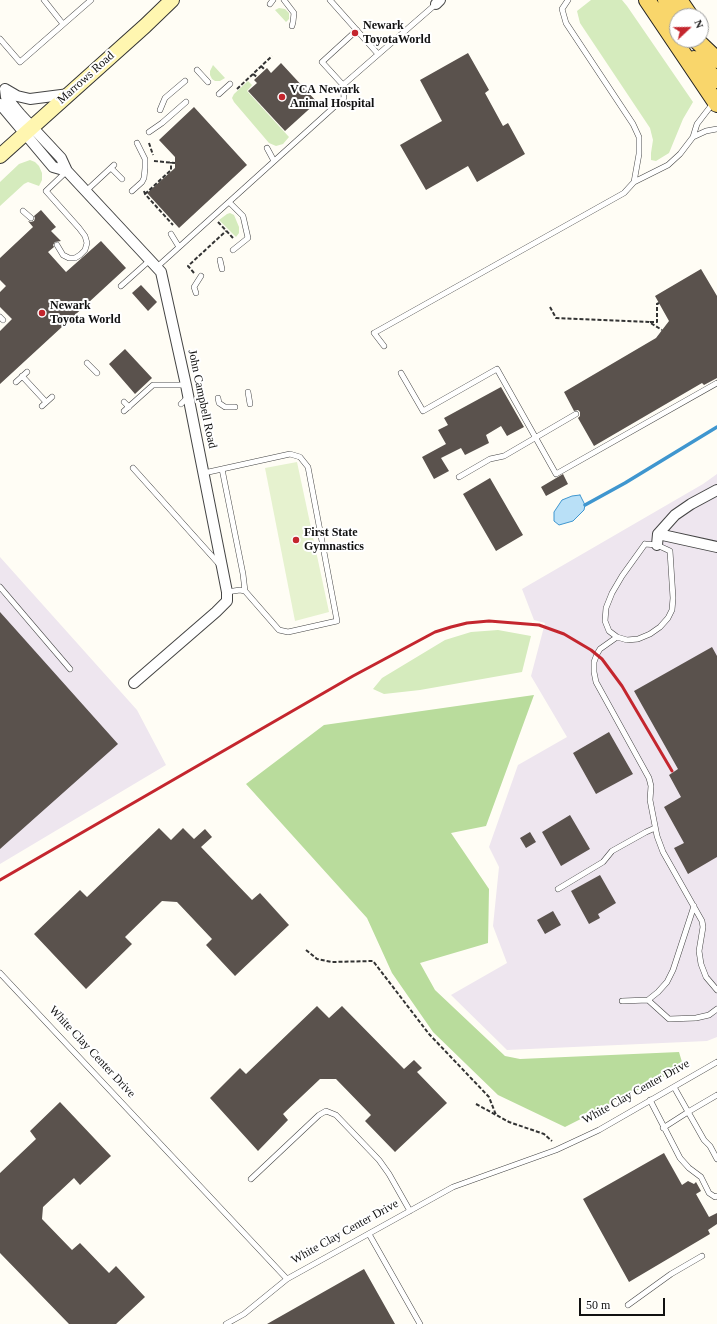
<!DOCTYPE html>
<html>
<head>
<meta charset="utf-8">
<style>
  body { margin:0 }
  #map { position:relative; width:717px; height:1324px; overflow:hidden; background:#fffdf5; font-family:Georgia,serif }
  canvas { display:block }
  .north { position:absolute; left:669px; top:8px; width:40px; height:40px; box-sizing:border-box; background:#fff; border:1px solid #a0a0a0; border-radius:50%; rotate:68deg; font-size:11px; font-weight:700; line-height:16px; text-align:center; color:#111 }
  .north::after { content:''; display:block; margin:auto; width:14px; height:18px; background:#c4262e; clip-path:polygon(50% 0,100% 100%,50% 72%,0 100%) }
  .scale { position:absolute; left:579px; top:1298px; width:86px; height:18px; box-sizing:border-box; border:2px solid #111; border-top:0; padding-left:5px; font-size:12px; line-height:14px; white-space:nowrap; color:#111; -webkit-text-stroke:3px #fff; paint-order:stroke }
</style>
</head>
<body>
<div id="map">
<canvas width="717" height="1324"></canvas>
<div class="north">N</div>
<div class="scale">50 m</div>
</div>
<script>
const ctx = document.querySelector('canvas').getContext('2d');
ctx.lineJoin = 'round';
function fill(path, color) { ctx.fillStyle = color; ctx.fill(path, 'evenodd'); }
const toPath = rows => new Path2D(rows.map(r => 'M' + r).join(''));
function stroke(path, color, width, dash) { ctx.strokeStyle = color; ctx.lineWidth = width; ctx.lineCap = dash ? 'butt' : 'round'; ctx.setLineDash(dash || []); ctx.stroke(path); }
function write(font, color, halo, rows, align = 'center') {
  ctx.font = font + ' Georgia,serif'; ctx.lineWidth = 4; ctx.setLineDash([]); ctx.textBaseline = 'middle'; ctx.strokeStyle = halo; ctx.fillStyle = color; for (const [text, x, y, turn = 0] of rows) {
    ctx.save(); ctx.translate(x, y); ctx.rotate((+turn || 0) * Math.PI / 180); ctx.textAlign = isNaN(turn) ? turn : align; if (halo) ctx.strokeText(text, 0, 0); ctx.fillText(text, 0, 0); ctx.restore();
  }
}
const industrial = toPath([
  [717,474,717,1037,707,1041,507,1050,451,995,507,963,493,926,499,867,489,847,518,765,567,737,531,676,545,623,534,620,522,589,703,484],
  [0,557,137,710,166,765,0,864]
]);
const green = toPath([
  [591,0,622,0,627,6,693,102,683,119,669,153,656,161,651,160,651,153,653,140,650,128,580,23,577,11],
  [279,8,285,9,289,13,289,19,286,22,275,10],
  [213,65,225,78,220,81,215,81,212,79,210,75,210,71],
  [248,81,252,85,247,91,289,137,283,144,276,146,269,143,234,102,232,98,234,94],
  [30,160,35,162,39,166,42,173,42,180,39,186,28,182,24,184,0,206,0,182,19,164],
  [230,213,234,215,239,227,239,233,236,237,219,220,227,214],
  [498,630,531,636,522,672,420,690,384,694,373,689,382,678,445,640,471,632]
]);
const forest = toPath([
  [534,695,486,826,451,833,489,889,488,943,420,963,435,990,505,1056,520,1059,679,1052,682,1062,677,1070,565,1127,498,1095,433,1032,392,973,367,918,246,784,324,725]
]);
const pitch = toPath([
  [297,462,329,612,295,621,265,468]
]);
const water = toPath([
  [580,495,585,505,584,510,573,521,559,525,554,521,554,512,562,500,572,496,580,495]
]);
const stream = toPath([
  [585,505,625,483,717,427]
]);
const building = toPath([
  [468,53,489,90,485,93,503,126,508,123,525,154,477,182,468,166,426,190,400,145,442,121,420,80],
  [281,63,317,102,285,131,248,91,257,83,254,80,267,68,271,73],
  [194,107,247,165,179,228,147,193,175,168,175,157,159,140],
  [41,210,56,227,51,231,61,241,55,242,53,245,54,247,48,252,66,272,101,241,126,268,0,384,0,331,12,319,0,307,0,292,6,286,0,280,0,258,33,227,28,221,31,222,34,221,35,218,34,216],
  [701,269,717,296,717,378,704,385,702,383,594,446,578,418,580,416,580,412,578,410,574,411,564,392,656,338,669,321,655,296],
  [141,285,157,302,148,311,132,293],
  [125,349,152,378,135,394,109,364],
  [501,387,524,427,507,436,501,426,486,435,489,443,465,455,461,448,441,458,449,471,434,479,422,457,446,444,438,430,448,425,444,418],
  [563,474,568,484,546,496,541,487],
  [490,478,523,535,496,551,463,494],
  [0,612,118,744,0,849],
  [712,647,717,656,717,857,688,874,674,848,684,843,664,807,681,797,669,775,678,769,634,691],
  [609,732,633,774,596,794,573,753],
  [570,815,590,849,561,866,542,832],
  [159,828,171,840,183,828,194,839,205,829,212,837,201,847,252,900,260,893,289,925,235,976,206,945,212,939,177,902,162,901,125,937,132,944,86,989,34,934,80,890,87,897],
  [530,832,536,842,526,848,520,838],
  [600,875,616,903,598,914,600,918,589,924,571,891],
  [553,911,561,925,545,934,537,920],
  [317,1006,329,1018,342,1006,404,1069,414,1060,422,1068,417,1072,447,1103,395,1152,365,1121,371,1115,336,1079,320,1079,283,1114,288,1120,258,1151,210,1098,240,1068,246,1074],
  [60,1102,111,1156,80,1185,74,1178,43,1207,42,1219,72,1250,80,1243,109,1273,116,1266,145,1297,116,1324,69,1324,0,1253,0,1173,36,1139,30,1131],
  [664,1153,682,1185,688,1181,694,1184,696,1182,701,1191,696,1194,709,1217,717,1213,717,1224,708,1230,710,1234,629,1282,583,1199],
  [364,1269,395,1324,267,1324]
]);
const path = toPath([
  [261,66,265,70],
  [253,74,257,77],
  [237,89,272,56],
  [149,143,153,155],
  [154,161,175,163],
  [144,191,145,194,173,225],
  [145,194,171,170,171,162],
  [218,222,233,238],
  [194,273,188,266,226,231],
  [550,307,556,318,649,322,662,330],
  [650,322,657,322,657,304,659,303],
  [306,950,317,959,332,962,373,961,429,1034,489,1097,496,1115],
  [476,1104,509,1122,544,1134,552,1141]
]);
const lane = toPath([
  [44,0,63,24],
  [284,0,294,13,293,22,292,26],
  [330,0,378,54],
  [270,4,273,0],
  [0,39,20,62,91,0],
  [197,70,208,82],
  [343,85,322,62,357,30],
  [219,94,230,84],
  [160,110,165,98,185,81],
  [149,132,162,123,186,102],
  [693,137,706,131,717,129],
  [267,148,274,161],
  [111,168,122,179],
  [634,182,668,165,680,154,693,137,697,124,714,102],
  [86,191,114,165],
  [132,191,142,182,144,178,145,168,145,159,137,143],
  [229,202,243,216,248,238,233,250],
  [23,211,31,218],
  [171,234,179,247],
  [57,245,63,255,69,258,75,258,80,255,85,250,87,243,85,236,79,228,46,191,67,171],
  [220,260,222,269],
  [157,267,344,98,343,85,436,4],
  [121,286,150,260],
  [196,293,194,287,201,276],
  [0,317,3,320],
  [384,346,374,333,624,193,634,182,639,154,639,137,633,124,566,23,562,9,568,0],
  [87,363,97,373],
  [401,373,423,411,497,369,556,474,717,383],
  [22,376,46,402],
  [16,382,27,372],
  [248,392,250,404],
  [218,398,219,403,225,407,235,407],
  [124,402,129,407],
  [181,404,188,397],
  [42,406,52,397],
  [124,411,153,385,186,385],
  [133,468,219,564],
  [222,469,243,574,245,591],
  [204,473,290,454,300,457,308,467,337,621,288,632,279,630,245,591,240,590,227,592],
  [459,477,490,459,504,456,576,414],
  [645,544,657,545,670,551,673,598,672,610,668,618,660,627,650,634,638,639,627,640,617,637,609,631,605,621,606,608,612,593,622,576,645,544],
  [0,587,70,669],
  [617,637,600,649,597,654,594,662,594,672,596,682,649,778,651,786,650,800,657,836,663,852,702,921,703,927,699,951,701,964,706,977,717,990],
  [558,889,603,862,612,851,646,832,655,828],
  [0,973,287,1279,453,1187,556,1150,599,1130,717,1062],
  [648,1000,669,1019,696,1018,709,1015,717,1009],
  [622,1001,648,1000,658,992,667,982,673,970,694,906],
  [674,1087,704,1140,710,1146,717,1159],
  [650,1100,680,1158,689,1168,701,1177,709,1193,715,1197,717,1196],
  [663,1128,688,1112,717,1095],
  [251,1179,319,1115,326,1111,336,1115,379,1160,389,1174,410,1211],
  [369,1234,420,1324],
  [628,1305,671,1274,702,1256],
  [226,1324,244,1314,287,1279]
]);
const street = toPath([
  [436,4,440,0],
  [5,89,6,97,20,114,61,158,67,171,161,272,186,385,227,592,227,601,216,612,134,683],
  [5,89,17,96,30,99,69,94],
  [0,104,53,167,67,171],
  [658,534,717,547],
  [657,545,658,534,675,515,691,504,717,490]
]);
const secondary = toPath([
  [0,156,145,26,172,0]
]);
const primary = toPath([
  [647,0,717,104],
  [666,0,677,17],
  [679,0,690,16],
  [696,40,717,60],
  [694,59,717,80]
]);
const rail = toPath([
  [0,880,353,676,435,632,451,627,467,623,489,621,539,625,564,634,591,650,602,659,622,686,672,771]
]);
const markers = [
  [355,33,4,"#c4262e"],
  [282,97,4,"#c4262e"],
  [42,313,4,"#c4262e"],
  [296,540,4,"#c4262e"]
];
const poiNames = [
  ["Newark",363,26],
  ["ToyotaWorld",363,40],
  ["VCA Newark",290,90],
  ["Animal Hospital",290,104],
  ["Newark",50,306],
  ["Toyota World",50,320],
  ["First State",304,533],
  ["Gymnastics",304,547]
];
const streetNames = [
  ["Marrows Road",86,78,-42],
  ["John Campbell Road",202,399,78],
  ["White Clay Center Drive",92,1052,47],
  ["White Clay Center Drive",636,1092,-29],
  ["White Clay Center Drive",345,1232,-29]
];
fill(industrial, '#eee6ef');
fill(green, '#d5ebbd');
fill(forest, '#b9dc9c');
fill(pitch, '#e6f2cf');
fill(water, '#b9e0f7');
stroke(water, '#3f96cf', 1);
stroke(stream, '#3f96cf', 3.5);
fill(building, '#5a524d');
stroke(lane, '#444', 6);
stroke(street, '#444', 12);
stroke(secondary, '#333', 16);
stroke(primary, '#222', 18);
stroke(path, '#333', 2, [4, 2]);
stroke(lane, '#fff', 5);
stroke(street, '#fff', 10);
stroke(secondary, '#fff6b0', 14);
stroke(primary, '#f9d66b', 16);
stroke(rail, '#c4262e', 3);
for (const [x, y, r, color] of markers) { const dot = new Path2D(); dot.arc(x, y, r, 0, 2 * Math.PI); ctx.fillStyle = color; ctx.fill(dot); stroke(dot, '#fff', 1.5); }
write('bold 12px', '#111', '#fff', poiNames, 'left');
write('12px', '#111', '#fff', streetNames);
</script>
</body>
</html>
